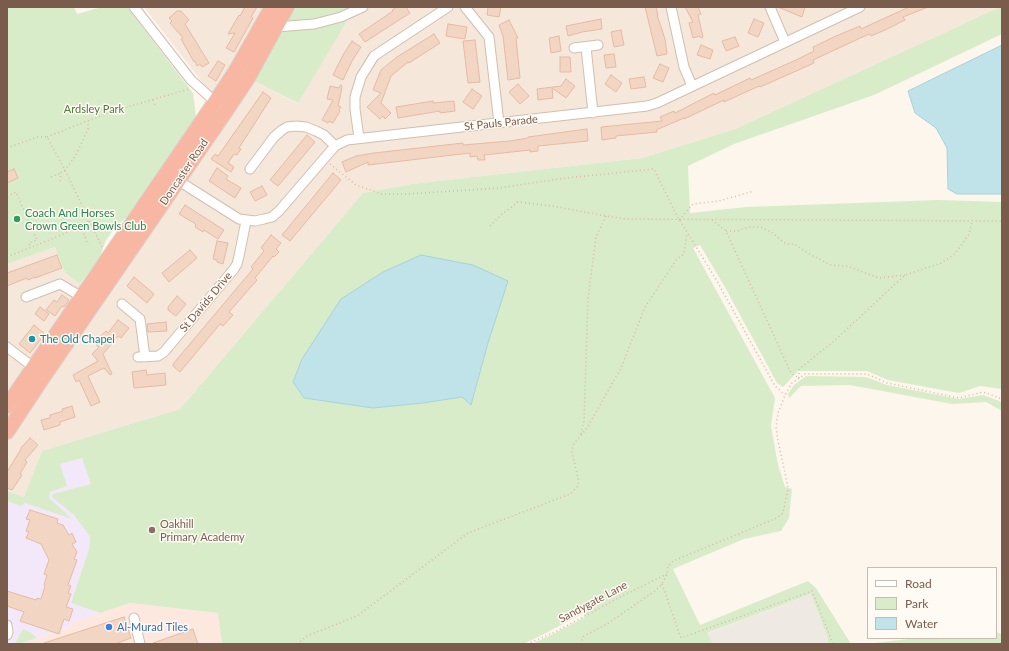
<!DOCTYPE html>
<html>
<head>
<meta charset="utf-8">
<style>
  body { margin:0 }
  #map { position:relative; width:1009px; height:651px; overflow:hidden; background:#fdf6ec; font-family:Lato,sans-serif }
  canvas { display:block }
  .frame { position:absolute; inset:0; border:8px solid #7a5c4d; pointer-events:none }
  .legend { position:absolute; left:867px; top:567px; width:130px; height:72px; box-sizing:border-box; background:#fffaf3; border:1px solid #cabbb1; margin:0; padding:5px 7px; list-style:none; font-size:12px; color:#7a5c4d }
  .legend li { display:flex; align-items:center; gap:8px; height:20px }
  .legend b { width:20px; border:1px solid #cabbb1 }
</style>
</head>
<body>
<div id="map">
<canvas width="1009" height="651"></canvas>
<div class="frame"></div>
<ul class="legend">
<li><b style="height:5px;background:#fff"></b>Road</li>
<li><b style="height:11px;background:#d8ecc9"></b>Park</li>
<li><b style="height:11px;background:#bfe3e8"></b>Water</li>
</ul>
</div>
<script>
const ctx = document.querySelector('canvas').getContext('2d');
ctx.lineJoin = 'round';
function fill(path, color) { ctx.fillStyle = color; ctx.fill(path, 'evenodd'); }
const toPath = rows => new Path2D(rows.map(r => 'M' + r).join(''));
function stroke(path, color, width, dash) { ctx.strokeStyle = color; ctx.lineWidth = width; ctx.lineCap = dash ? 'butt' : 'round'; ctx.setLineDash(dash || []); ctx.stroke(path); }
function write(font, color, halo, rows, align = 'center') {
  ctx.font = font + ' Lato,sans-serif'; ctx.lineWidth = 3; ctx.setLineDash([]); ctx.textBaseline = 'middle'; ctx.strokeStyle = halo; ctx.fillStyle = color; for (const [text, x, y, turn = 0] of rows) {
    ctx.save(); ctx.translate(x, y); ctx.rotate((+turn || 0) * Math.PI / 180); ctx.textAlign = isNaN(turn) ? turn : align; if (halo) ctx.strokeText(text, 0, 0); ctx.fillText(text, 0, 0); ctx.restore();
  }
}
const residential = toPath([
  [144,7,296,7,254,81,297,103,350,16,370,7,1000,7,735,129,642,158,412,184,363,193,180,409,42,451,24,497,7,491,7,264,55,247,65,273,80,284,105,299,229,117]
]);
const commercial = toPath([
  [130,603,219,613,222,644,20,644,67,628,77,620]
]);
const industrial = toPath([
  [811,594,828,639,827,644,713,644,706,634]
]);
const education = toPath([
  [137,422,74,515,90,537,89,549,71,603,100,613,77,620,67,628,37,638,20,644,7,644,7,491,24,497,42,451]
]);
const green = toPath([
  [7,7,74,7,77,14,102,7,127,7,193,93,196,117,127,217,115,227,105,242,100,257,80,284,65,273,55,247,7,264],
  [296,7,356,7,315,21,286,24],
  [1000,7,1002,7,1002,34,874,95,734,144,688,166,690,213,746,207,938,200,1002,202,1002,389,980,386,959,393,888,380,867,371,798,371,783,387,777,383,726,289,700,245,693,248,775,398,771,426,778,465,785,487,792,489,789,518,781,531,744,539,673,569,700,625,808,581,816,588,851,644,827,644,828,639,811,594,707,633,713,644,532,644,555,633,585,617,584,613,540,636,523,644,222,644,218,613,130,603,100,613,71,603,89,549,90,537,74,515,52,497,53,494,91,484,82,458,60,464,67,486,50,492,49,498,72,519,25,503,21,506,7,501,7,491,24,497,42,451,180,409,363,193,412,184,642,158,735,129],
  [488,343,471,405,462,397,423,403,373,408,304,398,293,381,302,359],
  [350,16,298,103,254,81,283,30],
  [806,376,866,377,887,385,959,399,983,395,1002,402,1002,411,986,402,952,404,850,385,801,386,789,398,788,394,794,385],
  [23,629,30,632,37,638,19,644,15,644],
  [996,632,1002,634,1002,644,866,644,917,638,996,638]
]);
const water = toPath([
  [1002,45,1002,194,957,194,948,189,947,148,936,128,915,113,908,91,1002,45],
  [421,255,473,265,508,281,488,343,471,405,462,397,423,403,373,408,304,398,293,382,302,359,341,299,383,272,421,255]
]);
const building = toPath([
  [245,7,257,7,251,17,253,18,234,52,226,48,235,33,228,34,239,15,240,16,245,7],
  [397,7,406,7,410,13,365,42,359,34,393,11,392,10,397,7],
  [488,7,501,7,499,17,487,15,488,7],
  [645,7,656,7,658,15,657,15,665,39,667,54,657,56,645,7],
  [685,7,698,7,701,14,698,15,703,37,701,38,699,36,693,38,689,23,693,22,685,7],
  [778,7,805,7,802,17,778,7],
  [909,7,928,7,903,17,905,20,885,30,871,36,869,34,813,60,814,63,794,72,760,87,759,86,724,102,724,100,684,119,684,118,656,130,657,132,616,136,616,138,602,140,601,127,662,121,660,117,674,111,675,113,714,93,715,95,750,78,751,80,796,60,814,51,813,47,836,36,860,26,861,29,909,7],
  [177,11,181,11,189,20,185,24,209,63,202,67,200,64,197,66,195,61,194,62,181,39,183,38,170,23,172,21,169,18,177,11],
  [601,19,602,29,582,32,568,36,566,26,601,19],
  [754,19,764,23,758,37,748,33,754,19],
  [509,20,518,38,516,38,520,78,508,80,503,36,499,25,509,20],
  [448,24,467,27,465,39,446,36,448,24],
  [621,30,624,45,614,47,611,32,621,30],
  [434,34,440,43,409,63,408,62,391,76,381,103,391,113,385,119,383,116,380,119,367,107,381,93,373,90,381,70,397,57,434,34],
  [559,36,561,51,551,53,549,38,559,36],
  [735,37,739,46,726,51,722,41,735,37],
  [475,40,480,82,468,83,463,41,475,40],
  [352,41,361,47,352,61,343,80,333,75,343,55,352,41],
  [701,45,713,50,710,59,697,55,701,45],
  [614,54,616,67,606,68,604,55,614,54],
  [560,57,570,57,571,72,560,72,560,57],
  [218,61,225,65,216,81,208,76,218,61],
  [660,64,669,68,663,82,653,78,660,64],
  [611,75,622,83,616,92,605,84,611,75],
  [644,77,646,87,631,89,629,79,644,77],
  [566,79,575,86,566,98,552,88,553,98,538,100,537,89,561,86,566,79],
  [518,84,529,96,520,104,509,92,518,84],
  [341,85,342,88,338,106,341,107,339,110,340,111,333,123,329,121,328,123,322,120,333,100,327,99,330,86,339,88,341,85],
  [472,89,482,96,473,109,463,102,472,89],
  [263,92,271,98,239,148,241,149,237,155,234,154,228,163,234,167,231,172,211,159,215,154,218,156,263,92],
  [433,101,433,103,454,101,455,111,440,113,440,111,398,118,396,107,433,101],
  [587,129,588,141,538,146,538,151,530,152,530,150,484,155,485,160,478,160,477,156,470,157,470,153,368,165,368,162,346,172,342,162,356,156,374,153,463,143,463,145,510,141,528,138,528,137,587,129],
  [307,135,315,142,278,186,270,180,307,135],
  [217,168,228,176,226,179,241,188,235,198,209,181,217,168],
  [14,169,18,178,7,183,7,172,14,169],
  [333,173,341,180,290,241,282,235,333,173],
  [262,186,267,195,255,201,250,192,262,186],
  [185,205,224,230,218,239,204,230,203,232,195,227,196,225,194,223,179,214,185,205],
  [271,235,281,243,276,249,279,252,274,257,273,256,255,278,257,280,229,312,233,315,223,326,220,324,180,372,173,366,173,364,253,269,251,267,264,251,261,248,271,235],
  [217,241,228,243,223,264,217,262,217,260,213,259,217,241],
  [190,250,197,258,169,282,162,273,190,250],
  [57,255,62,268,35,278,35,277,28,280,27,278,7,286,7,273,57,255],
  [134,277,154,294,147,303,127,286,134,277],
  [62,295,69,300,64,307,62,306,55,316,46,310,54,300,57,302,62,295],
  [177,296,186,304,176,316,168,310,168,307,177,296],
  [40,307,49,314,44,321,35,314,40,307],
  [118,320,129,328,121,338,118,336,103,354,112,374,110,375,104,368,88,376,100,402,91,406,79,380,76,382,73,375,98,361,92,354,99,347,97,346,96,340,106,331,108,333,118,320],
  [166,322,167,331,148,332,147,324,166,322],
  [34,325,45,334,30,353,19,344,34,325],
  [146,370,147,375,165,373,166,385,134,388,132,372,146,370],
  [72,406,75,417,60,422,60,425,44,430,41,420,50,418,50,415,63,411,62,409,72,406],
  [30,438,38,445,25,460,27,462,20,474,22,475,12,490,7,488,7,472,21,449,21,448,30,438],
  [30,510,58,519,57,523,63,525,69,535,72,533,76,542,72,544,77,552,74,559,77,560,68,585,71,586,68,593,71,594,66,607,73,609,69,621,64,619,59,634,20,621,24,612,7,606,7,591,36,600,37,598,41,599,45,586,44,585,47,575,44,574,49,560,41,544,26,538,29,532,26,531,30,520,26,519,30,510],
  [124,617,131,638,115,644,44,644,44,643,124,617],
  [193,629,198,644,153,644,153,643,193,629]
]);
const path = toPath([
  [153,100,156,107],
  [47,137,110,112,189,89],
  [7,148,37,137,47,137,65,170,102,247],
  [330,164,356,185,382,194,408,194,499,188,566,178,654,169,676,214,717,281,775,386,785,395],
  [51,177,61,173],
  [60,181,61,173,65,170,76,155,88,129,88,121],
  [7,196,16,192,37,240,29,243,30,247],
  [679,220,693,204,719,201,754,191],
  [712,220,726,231,791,373,799,378],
  [81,226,88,245],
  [490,226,501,215,518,202,553,206,606,216,626,219,1002,221],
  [726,231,738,231,748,227,761,227,771,232,786,244,794,244,811,255,831,265,847,266,879,278,905,275],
  [7,257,59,236,89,221],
  [799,378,799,369,833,342,905,275,941,263,955,254,969,234,972,222],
  [581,434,584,421,588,298,596,237,606,216],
  [662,584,681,638,812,591,833,644],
  [297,644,307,636,357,616,468,533,570,494,578,486,578,478,572,452,573,445,587,428,621,368,645,307,677,259,684,254,687,233],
  [527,644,555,632,624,595,667,574],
  [580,644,584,636,607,624,655,591,662,584,667,574,668,566,673,561,777,518,783,513,788,489,785,473,778,441,776,427,778,413,785,395,792,383,805,374,867,374,887,383,959,398,983,392,1002,399]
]);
const minor = toPath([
  [134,7,191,80,211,98,217,105],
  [465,7,489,37,499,123],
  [671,7,684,67,692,86],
  [770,7,785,42],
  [276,27,314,24,341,17,363,7],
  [586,47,593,113],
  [574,48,598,45],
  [359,138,355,109,355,97,361,77,374,56,448,7],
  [250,169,274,137,282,130,287,127,296,126,306,127,316,131,324,135,335,146],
  [174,178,239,219,255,221,264,219,272,217,279,211,335,146,347,140,647,106,657,103,860,7],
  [26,297,60,284,82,297],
  [122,304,140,319,145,357],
  [7,347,37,370],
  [138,357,158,356,164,352,234,269,237,264,239,256,246,221],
  [134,618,140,644],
  [7,625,8,632,7,635]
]);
const highway = toPath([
  [7,406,215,102,235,72,272,7],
  [7,432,44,376,224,114,248,78,287,7]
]);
const markers = [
  [17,219,4,"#2e9e5b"],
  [32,339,4,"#0f9aa8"],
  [152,530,4,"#8d6e63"],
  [109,627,4,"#3f7fe0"]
];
const parkNames = [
  ["Ardsley Park",94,109]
];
const streetNames = [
  ["St Pauls Parade",501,123,-6],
  ["Doncaster Road",184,172,-56],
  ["St Davids Drive",206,302,-50],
  ["Sandygate Lane",593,602,-28]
];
const leisureNames = [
  ["Coach And Horses",25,213],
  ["Crown Green Bowls Club",25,226]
];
const cultureNames = [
  ["The Old Chapel",40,339]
];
const educationNames = [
  ["Oakhill",160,524],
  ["Primary Academy",160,537]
];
const shopNames = [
  ["Al-Murad Tiles",117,627]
];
fill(residential, '#f5e8da');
fill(commercial, '#fde8e0');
fill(industrial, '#efe9e4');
fill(education, '#f3e8fa');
fill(green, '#d8ecc9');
fill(water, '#bfe3e8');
stroke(water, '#a5d3da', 1);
fill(building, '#f3d5c3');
stroke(building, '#e6bba3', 1);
stroke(minor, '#d1beb0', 11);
stroke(highway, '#dad1cd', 16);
stroke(path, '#d9b8a5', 1.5, [1, 3]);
stroke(minor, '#fff', 9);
stroke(highway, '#f7b7a3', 14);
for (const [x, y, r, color] of markers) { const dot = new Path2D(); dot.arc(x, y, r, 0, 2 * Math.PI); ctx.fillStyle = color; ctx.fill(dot); stroke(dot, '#fffaf3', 1.5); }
write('11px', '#537a41', '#fffaf3', parkNames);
write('11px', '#7a5c4d', '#fffaf3', streetNames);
write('11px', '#27864d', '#fffaf3', leisureNames, 'left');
write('11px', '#0d838f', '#fffaf3', cultureNames, 'left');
write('11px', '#785e54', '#fffaf3', educationNames, 'left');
write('11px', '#366cbe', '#fffaf3', shopNames, 'left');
</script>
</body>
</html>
